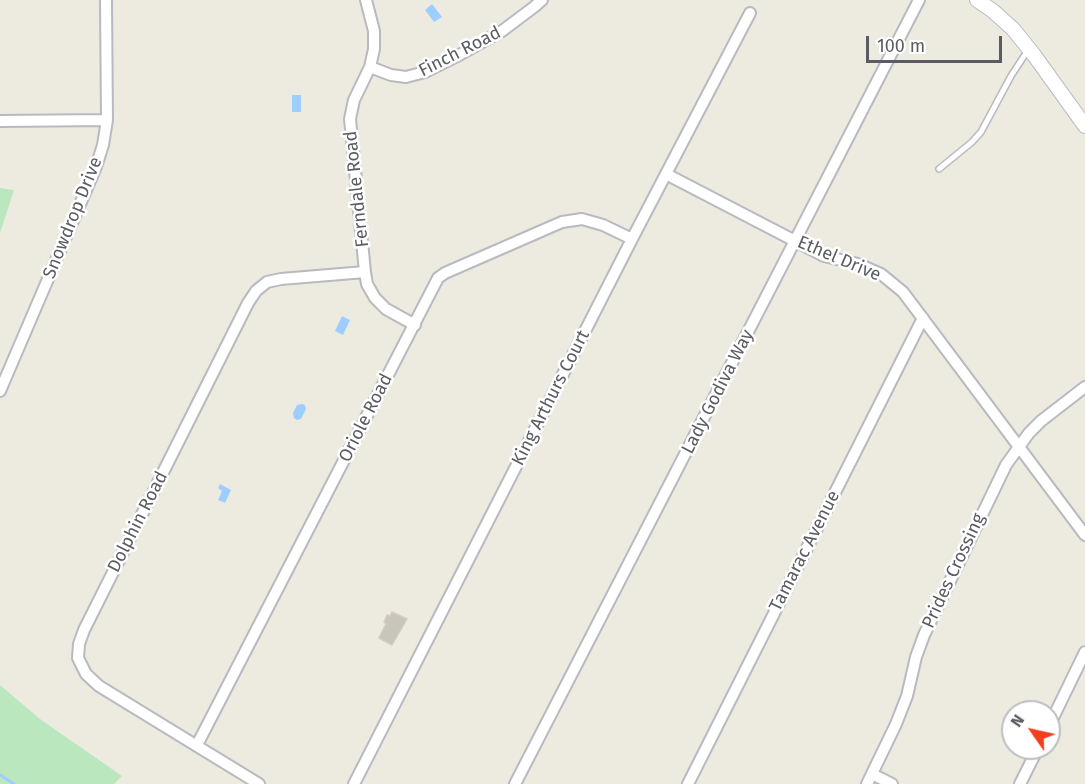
<!DOCTYPE html>
<html>
<head>
<meta charset="utf-8">
<style>
  body { margin:0 }
  #map { position:relative; width:1085px; height:784px; overflow:hidden; background:#edebe0; font-family:"Fira Sans",sans-serif }
  canvas { display:block }
  .north { position:absolute; left:1001px; top:700px; width:60px; height:60px; box-sizing:border-box; background:#fff; border:2px solid #bdbec0; border-radius:50%; rotate:304deg; font-size:16px; font-weight:700; line-height:24px; text-align:center; color:#595c62 }
  .north::after { content:''; display:block; margin:auto; width:21px; height:27px; background:#f33f20; clip-path:polygon(50% 0,100% 100%,50% 72%,0 100%) }
  .scale { position:absolute; left:866px; top:36px; width:136px; height:27px; box-sizing:border-box; border:3px solid #595c62; border-top:0; padding-left:8px; font-size:18px; line-height:21px; white-space:nowrap; color:#595c62; -webkit-text-stroke:4px #fff; paint-order:stroke }
</style>
</head>
<body>
<div id="map">
<canvas width="1085" height="784"></canvas>
<div class="north">N</div>
<div class="scale">100 m</div>
</div>
<script>
const ctx = document.querySelector('canvas').getContext('2d');
ctx.lineJoin = 'round';
function fill(path, color) { ctx.fillStyle = color; ctx.fill(path, 'evenodd'); }
const toPath = rows => new Path2D(rows.map(r => 'M' + r).join(''));
function stroke(path, color, width, dash) { ctx.strokeStyle = color; ctx.lineWidth = width; ctx.lineCap = dash ? 'butt' : 'round'; ctx.setLineDash(dash || []); ctx.stroke(path); }
function write(font, color, halo, rows, align = 'center') {
  ctx.font = font + ' "Fira Sans",sans-serif'; ctx.lineWidth = 5; ctx.setLineDash([]); ctx.textBaseline = 'middle'; ctx.strokeStyle = halo; ctx.fillStyle = color; for (const [text, x, y, turn = 0] of rows) {
    ctx.save(); ctx.translate(x, y); ctx.rotate((+turn || 0) * Math.PI / 180); ctx.textAlign = isNaN(turn) ? turn : align; if (halo) ctx.strokeText(text, 0, 0); ctx.fillText(text, 0, 0); ctx.restore();
  }
}
const green = toPath([
  [0,188,14,190,0,233],
  [0,685,40,719,122,776,114,784,0,784]
]);
const water = toPath([
  [432,4,442,17,434,22,425,10],
  [292,95,301,95,301,112,292,112],
  [342,316,350,320,343,335,335,331],
  [302,404,305,405,306,409,301,419,297,420,294,418,293,413,297,405],
  [220,484,231,490,225,503,218,500,222,491,218,488]
]);
const stream = toPath([
  [0,775,14,784]
]);
const building = toPath([
  [392,612,407,619,392,645,379,638,386,624,384,622,387,615,390,616,392,612]
]);
const lane = toPath([
  [939,169,972,142,981,132,1011,76,1028,50]
]);
const street = toPath([
  [366,0,374,31,374,49,370,67,354,100,350,119,365,272,367,284,375,298,386,309,415,325],
  [370,67,391,75,406,77,425,72,461,54,502,31,534,7,542,0],
  [0,121,107,120],
  [666,174,824,256,858,264,881,274,903,292,1085,535],
  [0,391,96,167,103,145,107,120,106,0],
  [1049,726,1085,652],
  [197,745,438,278,445,273,562,222,582,219,603,225,632,239],
  [872,774,892,784],
  [259,784,99,686,86,674,78,658,79,644,84,630,248,303,256,291,267,282,281,279,365,272],
  [354,784,632,239,750,13],
  [515,784,919,0],
  [688,784,923,318],
  [867,784,896,724,907,696,916,657,924,635,1006,465,1029,433,1041,421,1085,387],
  [1020,784,1038,748]
]);
const secondary = toPath([
  [977,0,993,11,1013,29,1034,55,1085,126]
]);
const streetNames = [
  ["Finch Road",460,52,-27],
  ["Ferndale Road",357,189,-96],
  ["Snowdrop Drive",73,218,-68],
  ["Ethel Drive",839,259,23],
  ["Lady Godiva Way",718,392,-63],
  ["King Arthurs Court",551,398,-63],
  ["Oriole Road",366,418,-63],
  ["Dolphin Road",138,522,-63],
  ["Tamarac Avenue",805,551,-63],
  ["Prides Crossing",954,571,-65]
];
fill(green, '#bae7be');
fill(water, '#9eceff');
stroke(stream, '#9eceff', 3);
fill(building, '#c8c5bd');
stroke(building, '#d2cdbe', 1.5);
stroke(lane, '#b8bac0', 8);
stroke(street, '#b8bac0', 14);
stroke(secondary, '#b9bcc3', 16);
stroke(lane, '#fff', 5);
stroke(street, '#fff', 10);
stroke(secondary, '#fff', 14);
write('18px', '#595c62', '#fff', streetNames);
</script>
</body>
</html>
